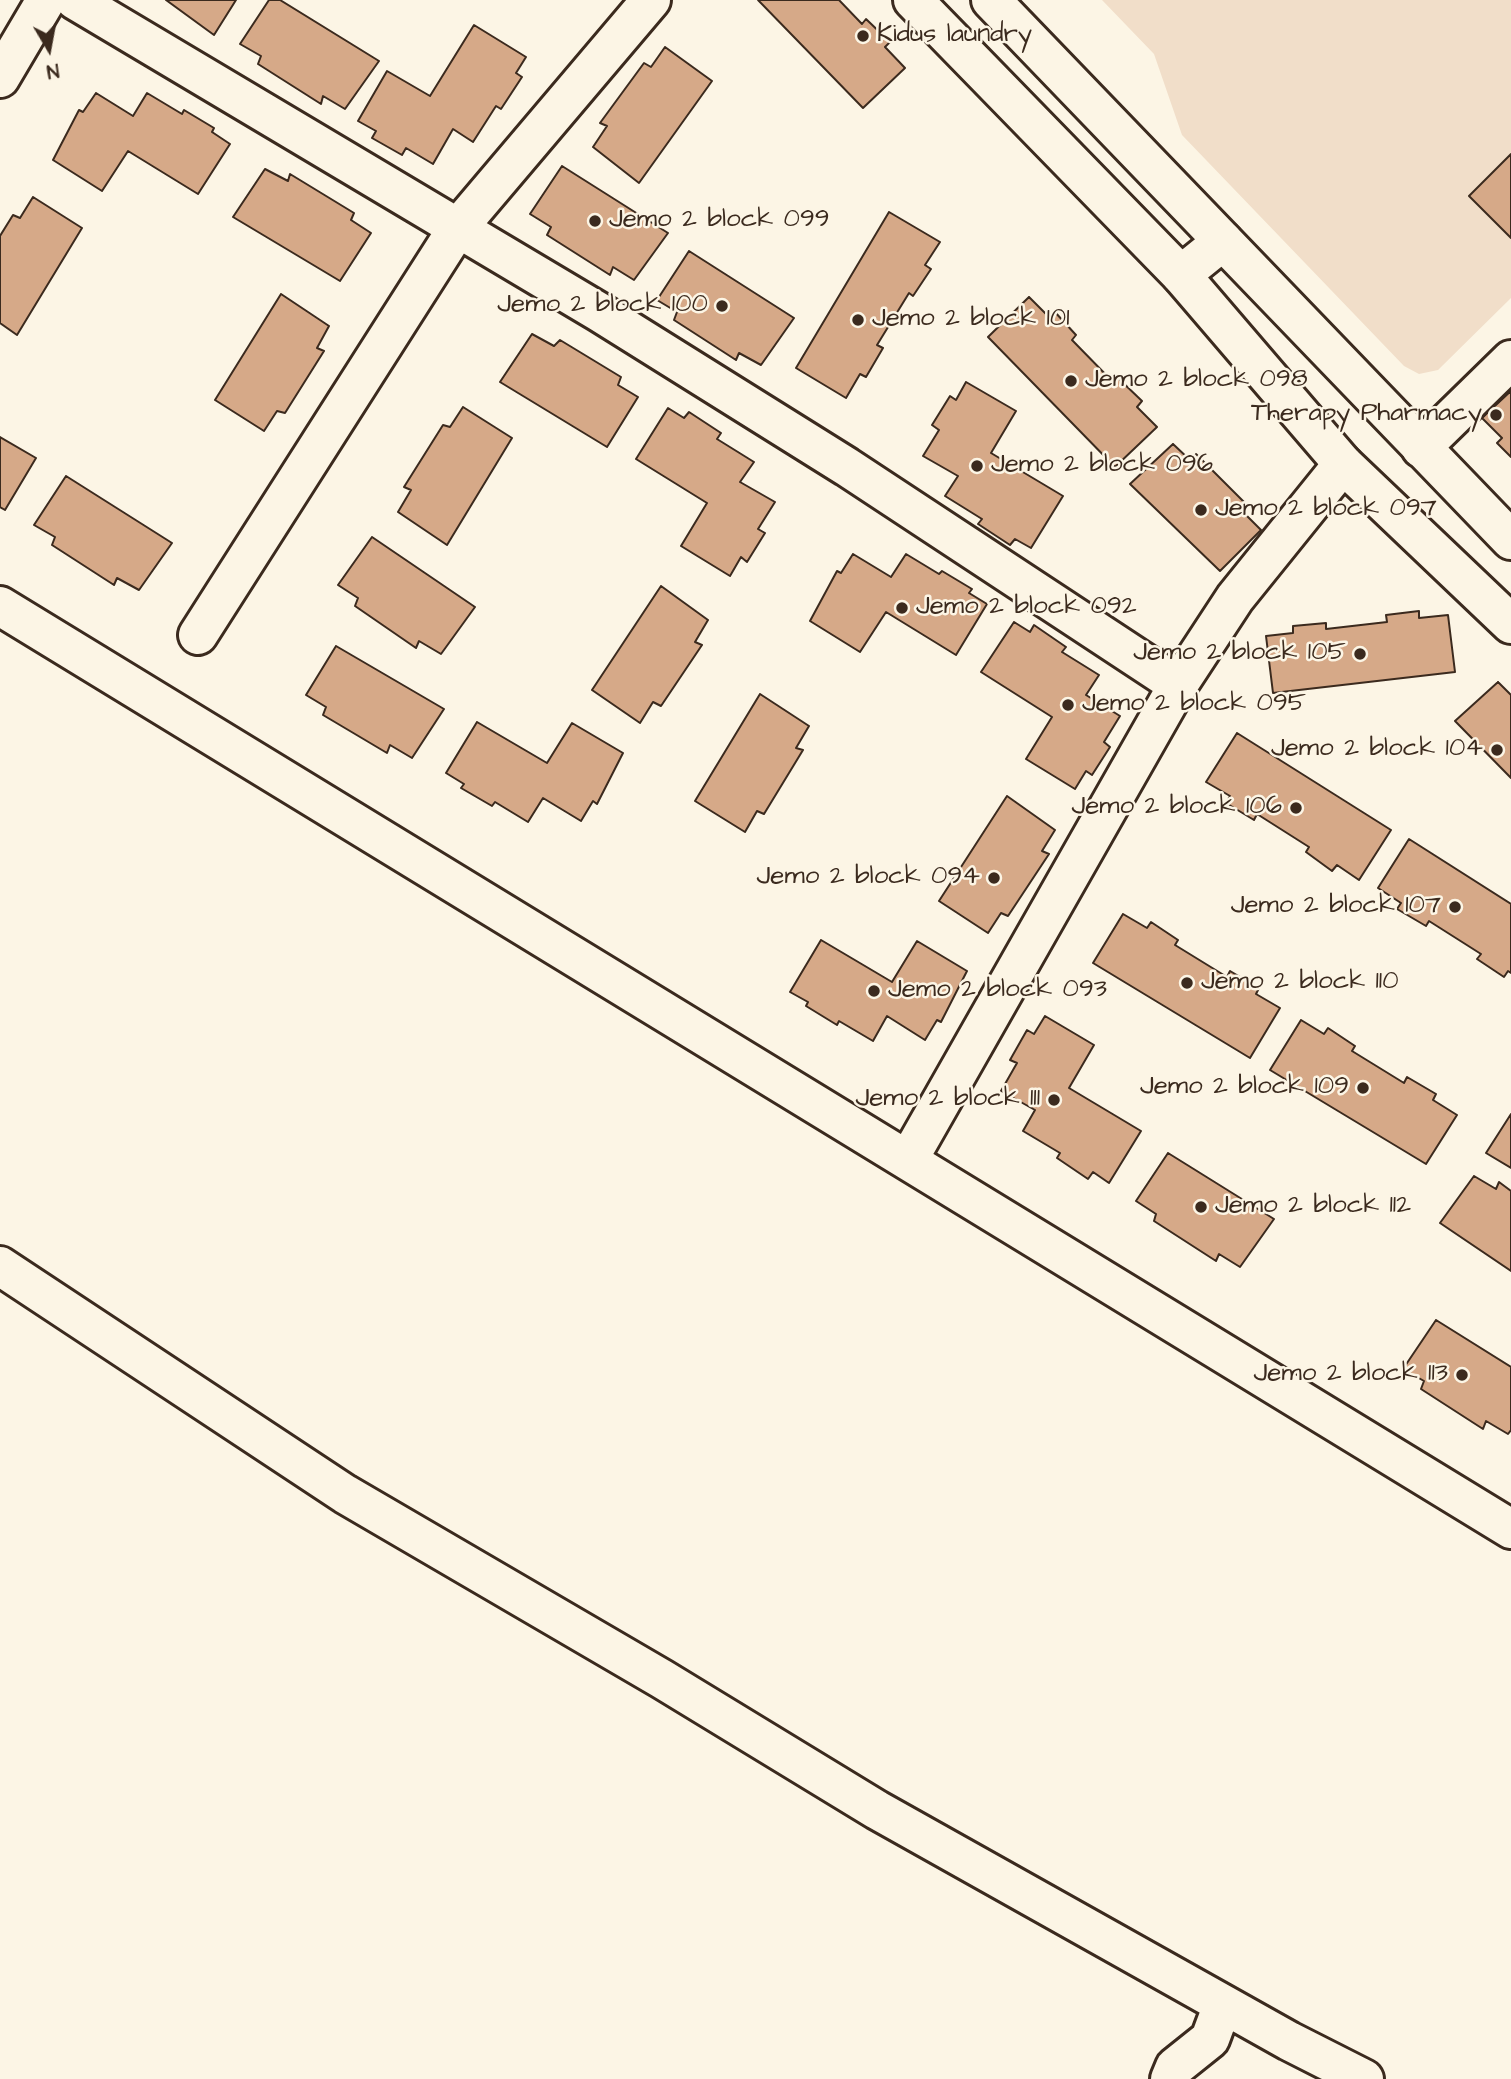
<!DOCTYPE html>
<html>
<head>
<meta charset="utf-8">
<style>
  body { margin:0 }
  #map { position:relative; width:1511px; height:2079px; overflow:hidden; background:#fcf5e5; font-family:"Architects Daughter",sans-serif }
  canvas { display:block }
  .north { position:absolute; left:14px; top:14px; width:70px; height:70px; -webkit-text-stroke:5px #fcf5e5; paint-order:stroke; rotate:170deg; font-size:19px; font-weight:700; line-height:28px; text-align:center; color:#3b2a1e }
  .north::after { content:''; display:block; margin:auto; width:24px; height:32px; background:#3b2a1e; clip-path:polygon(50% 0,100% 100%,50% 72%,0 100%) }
</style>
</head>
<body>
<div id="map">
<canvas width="1511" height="2079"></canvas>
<div class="north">N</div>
</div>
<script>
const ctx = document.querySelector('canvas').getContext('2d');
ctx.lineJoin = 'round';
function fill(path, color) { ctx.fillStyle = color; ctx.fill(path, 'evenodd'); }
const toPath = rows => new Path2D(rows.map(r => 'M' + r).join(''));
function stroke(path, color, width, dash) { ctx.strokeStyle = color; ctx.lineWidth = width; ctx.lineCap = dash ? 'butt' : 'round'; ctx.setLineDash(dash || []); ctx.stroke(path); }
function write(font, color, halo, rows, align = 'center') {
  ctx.font = font + ' "Architects Daughter",sans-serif'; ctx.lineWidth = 5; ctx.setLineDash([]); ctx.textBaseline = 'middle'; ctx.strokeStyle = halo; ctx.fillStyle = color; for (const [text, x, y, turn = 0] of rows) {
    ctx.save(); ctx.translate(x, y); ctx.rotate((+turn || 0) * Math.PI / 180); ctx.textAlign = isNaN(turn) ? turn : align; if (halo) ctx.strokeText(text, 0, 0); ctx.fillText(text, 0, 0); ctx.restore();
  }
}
const built = toPath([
  [1102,0,1511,0,1511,298,1438,370,1419,374,1404,366,1182,135,1154,54]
]);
const building = toPath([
  [166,0,236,0,214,35,166,0],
  [269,0,280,0,379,61,345,109,323,96,321,104,258,64,261,56,240,44,269,0],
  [758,0,839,0,862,24,866,19,890,42,885,47,905,68,863,108,758,0],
  [474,25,526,57,516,73,522,77,501,109,496,106,473,142,453,129,433,164,406,148,402,155,372,138,376,131,358,121,387,71,430,96,474,25],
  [665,47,712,81,639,183,593,147,607,126,600,123,644,63,651,67,665,47],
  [96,93,133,116,147,93,182,114,184,110,214,128,212,132,230,144,198,194,128,151,102,191,53,160,79,110,83,112,96,93],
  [1511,154,1511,238,1469,196,1511,154],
  [562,166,668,233,634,280,613,267,610,275,547,235,551,227,530,214,562,166],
  [265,169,288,181,290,174,354,213,351,220,371,233,340,281,233,217,265,169],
  [33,197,82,228,17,335,0,323,0,236,13,215,20,218,33,197],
  [889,212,940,242,925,265,931,269,913,296,909,293,877,345,883,348,866,377,860,374,846,398,796,368,889,212],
  [689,251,794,318,761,365,739,353,736,360,674,320,677,312,657,300,689,251],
  [281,294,329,326,317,348,324,351,285,413,277,411,264,431,215,400,281,294],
  [1029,297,1048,316,1054,311,1076,335,1072,340,1114,383,1118,378,1142,401,1137,407,1157,427,1115,467,988,337,1029,297],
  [532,334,554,346,560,340,621,377,618,385,638,397,607,447,500,382,532,334],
  [966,382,1016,411,991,453,1063,496,1031,548,1015,539,1010,545,978,524,982,519,945,496,958,476,923,456,939,430,932,425,950,396,956,400,966,382],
  [1511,391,1511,457,1497,443,1502,438,1482,418,1511,391],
  [463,407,512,438,447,545,398,512,411,490,404,487,443,425,450,427,463,407],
  [668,408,684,418,689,412,721,433,717,439,754,462,740,482,775,502,758,529,765,533,747,562,741,557,730,576,681,546,707,503,636,459,668,408],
  [0,437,36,458,5,510,0,507,0,437],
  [1173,444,1191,461,1196,454,1248,506,1244,513,1261,530,1220,571,1130,484,1173,444],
  [66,476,172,543,139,590,117,578,114,585,52,545,55,537,34,525,66,476],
  [372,537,475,607,441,654,419,641,416,648,355,606,358,598,338,585,372,537],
  [853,554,891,577,906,554,939,574,942,571,972,589,969,593,987,604,956,655,886,612,860,652,810,621,837,571,841,573,853,554],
  [661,586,708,620,695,642,702,645,661,706,653,702,640,723,592,690,661,586],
  [1419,611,1419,618,1448,615,1455,672,1273,693,1266,636,1293,633,1293,626,1326,623,1326,629,1387,622,1386,615,1419,611],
  [1014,622,1030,632,1034,625,1066,647,1062,652,1099,675,1086,695,1120,716,1104,742,1110,747,1092,775,1086,771,1075,789,1026,759,1052,717,981,672,1014,622],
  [336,646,444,709,412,758,390,745,387,753,323,715,326,707,306,695,336,646],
  [1498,682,1511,695,1511,778,1455,721,1498,682],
  [760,694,809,726,796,748,803,750,764,814,757,811,745,832,695,801,760,694],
  [477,722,547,763,572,723,623,753,597,804,593,801,581,821,543,798,528,822,495,802,492,806,461,788,464,784,446,773,477,722],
  [1237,733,1391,830,1359,880,1337,865,1332,871,1306,852,1309,847,1257,814,1254,820,1226,803,1230,796,1206,782,1237,733],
  [1007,796,1055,830,1042,851,1049,854,1008,916,1001,913,988,933,939,901,1007,796],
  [1409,839,1511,904,1511,973,1508,971,1504,977,1477,959,1481,954,1429,921,1426,926,1397,909,1401,903,1378,888,1409,839],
  [1123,914,1147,928,1151,922,1178,940,1175,945,1227,977,1230,971,1259,988,1256,994,1280,1008,1250,1058,1093,963,1123,914],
  [821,940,892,982,917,941,967,971,941,1022,937,1020,925,1040,887,1016,873,1041,839,1021,837,1025,806,1006,808,1002,790,992,821,940],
  [1045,1016,1094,1045,1069,1088,1141,1131,1109,1183,1093,1172,1088,1179,1057,1158,1060,1153,1023,1131,1035,1110,1001,1091,1017,1063,1010,1060,1027,1030,1034,1034,1045,1016],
  [1301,1020,1324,1034,1328,1028,1355,1046,1352,1051,1404,1083,1407,1077,1436,1094,1433,1100,1457,1115,1426,1164,1270,1070,1301,1020],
  [1511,1114,1511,1168,1486,1153,1511,1114],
  [1168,1153,1274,1219,1240,1267,1219,1254,1216,1261,1154,1221,1156,1214,1136,1201,1168,1153],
  [1474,1176,1496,1189,1499,1182,1511,1191,1511,1271,1440,1223,1474,1176],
  [1436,1320,1511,1367,1511,1430,1508,1434,1486,1421,1483,1429,1421,1389,1424,1381,1403,1369,1436,1320]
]);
const minor = toPath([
  [75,0,599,312,847,467,1178,685],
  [0,78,46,0],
  [1181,275,1223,241],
  [1421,448,1511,360],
  [0,606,1511,1529],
  [198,635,457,229,651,0],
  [908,1160,1178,685,1235,598,1343,464],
  [0,1266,345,1494,662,1679,877,1810,1289,2041,1364,2079],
  [1170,2079,1175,2067,1210,2039,1223,2004]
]);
const tertiary = toPath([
  [913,0,1181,275,1343,464,1511,624],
  [991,0,1511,540]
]);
const markers = [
  [863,36,7,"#3b2a1e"],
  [595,221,7,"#3b2a1e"],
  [722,306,7,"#3b2a1e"],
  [858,320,7,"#3b2a1e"],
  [1071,381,7,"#3b2a1e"],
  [1496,415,7,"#3b2a1e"],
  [977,466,7,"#3b2a1e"],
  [1201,510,7,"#3b2a1e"],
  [902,608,7,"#3b2a1e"],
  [1360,654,7,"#3b2a1e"],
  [1068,705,7,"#3b2a1e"],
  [1497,750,7,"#3b2a1e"],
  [1296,808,7,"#3b2a1e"],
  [994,878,7,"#3b2a1e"],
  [1455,907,7,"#3b2a1e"],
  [1187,983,7,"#3b2a1e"],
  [874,991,7,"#3b2a1e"],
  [1363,1088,7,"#3b2a1e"],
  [1054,1100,7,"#3b2a1e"],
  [1201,1207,7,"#3b2a1e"],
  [1462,1375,7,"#3b2a1e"]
];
const poiNames = [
  ["Kidus laundry",877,36],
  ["Jemo 2 block 099",609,221],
  ["Jemo 2 block 100",708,306,"right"],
  ["Jemo 2 block 101",872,320],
  ["Jemo 2 block 098",1085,381],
  ["Therapy Pharmacy",1482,415,"right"],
  ["Jemo 2 block 096",991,466],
  ["Jemo 2 block 097",1215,510],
  ["Jemo 2 block 092",916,608],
  ["Jemo 2 block 105",1346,654,"right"],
  ["Jemo 2 block 095",1082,705],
  ["Jemo 2 block 104",1483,750,"right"],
  ["Jemo 2 block 106",1282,808,"right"],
  ["Jemo 2 block 094",980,878,"right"],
  ["Jemo 2 block 107",1441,907,"right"],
  ["Jemo 2 block 110",1201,983],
  ["Jemo 2 block 093",888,991],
  ["Jemo 2 block 109",1349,1088,"right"],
  ["Jemo 2 block 111",1040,1100,"right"],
  ["Jemo 2 block 112",1215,1207],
  ["Jemo 2 block 113",1448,1375,"right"]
];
fill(built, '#f1dec9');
fill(building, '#d6a988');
stroke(building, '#3b2a1e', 2);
stroke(minor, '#3b2a1e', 44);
stroke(tertiary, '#3b2a1e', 44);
stroke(minor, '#fcf5e5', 38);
stroke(tertiary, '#fcf5e5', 38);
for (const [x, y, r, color] of markers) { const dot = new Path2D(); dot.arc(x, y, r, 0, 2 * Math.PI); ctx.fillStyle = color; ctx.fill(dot); stroke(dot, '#fcf5e5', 2.5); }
write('26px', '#3b2a1e', '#fcf5e5', poiNames, 'left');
</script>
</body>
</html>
